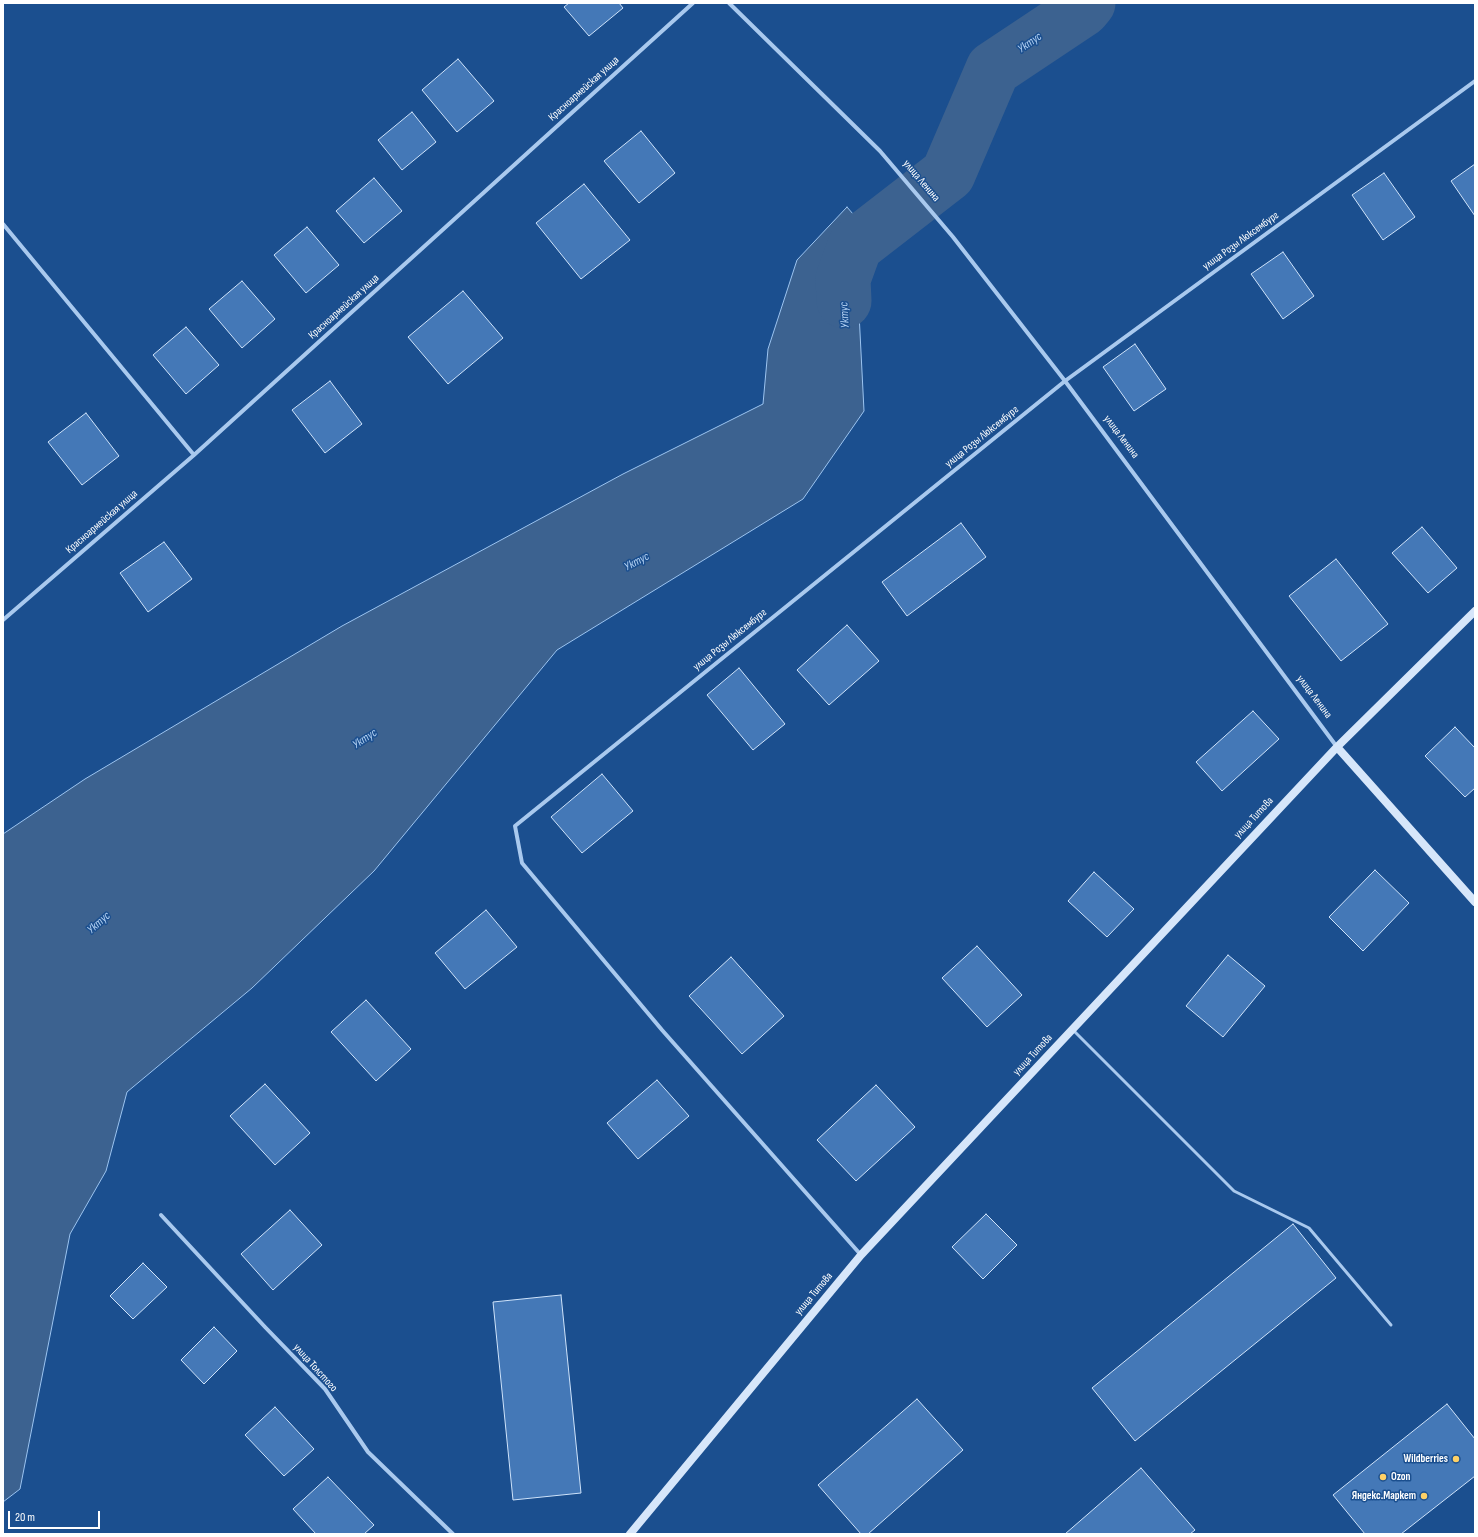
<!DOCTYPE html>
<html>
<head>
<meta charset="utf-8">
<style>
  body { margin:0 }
  #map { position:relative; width:1478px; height:1537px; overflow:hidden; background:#1b4f8f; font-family:"Sofia Sans Condensed",sans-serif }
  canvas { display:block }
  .frame { position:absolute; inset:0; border:4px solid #fff; pointer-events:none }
  .scale { position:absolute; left:8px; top:1511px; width:92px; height:18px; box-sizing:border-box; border:2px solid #fff; border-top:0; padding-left:5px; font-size:12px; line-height:14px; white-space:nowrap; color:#fff; -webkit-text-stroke:3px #1b4f8f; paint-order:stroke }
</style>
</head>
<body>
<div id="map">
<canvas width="1478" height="1537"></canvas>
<div class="frame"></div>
<div class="scale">20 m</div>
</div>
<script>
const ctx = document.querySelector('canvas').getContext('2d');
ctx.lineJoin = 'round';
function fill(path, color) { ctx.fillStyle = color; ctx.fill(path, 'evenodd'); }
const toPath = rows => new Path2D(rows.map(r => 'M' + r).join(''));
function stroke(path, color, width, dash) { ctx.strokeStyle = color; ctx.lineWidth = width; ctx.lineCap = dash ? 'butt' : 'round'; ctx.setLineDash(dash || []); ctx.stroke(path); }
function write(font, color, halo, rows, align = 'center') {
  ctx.font = font + ' "Sofia Sans Condensed",sans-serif'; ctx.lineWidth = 3; ctx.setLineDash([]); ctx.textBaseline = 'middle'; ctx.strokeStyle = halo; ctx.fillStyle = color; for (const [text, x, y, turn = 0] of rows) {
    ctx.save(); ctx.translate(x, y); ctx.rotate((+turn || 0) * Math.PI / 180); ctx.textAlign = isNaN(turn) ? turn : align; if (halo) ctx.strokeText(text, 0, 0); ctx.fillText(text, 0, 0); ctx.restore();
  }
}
const water = toPath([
  [847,207,882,248,859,313,864,411,803,499,557,650,374,871,252,988,127,1092,106,1171,70,1234,20,1489,3,1502,3,834,85,779,342,626,623,474,763,404,768,349,797,260,847,207]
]);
const river = toPath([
  [844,301,843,279,855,246,948,174,993,69,1083,9,1088,3]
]);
const building = toPath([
  [569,3,619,3,623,8,589,36,564,7,569,3],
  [458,59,494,101,457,132,422,90,458,59],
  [412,112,436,142,402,170,378,140,412,112],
  [641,131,675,173,639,203,604,161,641,131],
  [1475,164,1475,216,1451,181,1475,164],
  [1384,173,1415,217,1383,240,1352,195,1384,173],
  [374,178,402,211,364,243,336,211,374,178],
  [584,184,630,240,581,279,536,223,584,184],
  [307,227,339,265,306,293,274,255,307,227],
  [1283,252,1314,296,1283,319,1251,274,1283,252],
  [242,281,275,319,242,348,209,309,242,281],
  [463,291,503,338,448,384,408,337,463,291],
  [186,327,219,365,186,394,153,355,186,327],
  [1135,344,1166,389,1134,411,1103,367,1135,344],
  [330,381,362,424,325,453,292,410,330,381],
  [86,413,119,456,82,485,48,442,86,413],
  [961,523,986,557,907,616,882,582,961,523],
  [1422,527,1457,568,1428,593,1392,553,1422,527],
  [164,542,192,579,148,612,120,573,164,542],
  [1336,559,1388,624,1341,661,1289,596,1336,559],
  [847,625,879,661,829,705,797,670,847,625],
  [739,668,785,724,753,750,707,695,739,668],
  [1253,711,1279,739,1222,791,1196,762,1253,711],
  [1455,727,1475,748,1475,788,1465,797,1425,756,1455,727],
  [602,774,633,811,582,853,551,817,602,774],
  [1375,870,1409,903,1363,951,1329,917,1375,870],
  [1094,872,1134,909,1107,937,1068,901,1094,872],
  [486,910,517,947,465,989,435,953,486,910],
  [977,946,1022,995,987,1027,942,978,977,946],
  [1228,955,1265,986,1223,1037,1186,1006,1228,955],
  [731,957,784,1016,742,1054,689,996,731,957],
  [366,1000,411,1049,376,1081,331,1032,366,1000],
  [657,1080,689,1116,638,1159,607,1123,657,1080],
  [265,1084,310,1133,275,1165,230,1116,265,1084],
  [876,1085,915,1127,856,1181,817,1140,876,1085],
  [290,1210,322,1245,273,1290,241,1254,290,1210],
  [986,1214,1017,1245,983,1279,952,1247,986,1214],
  [1293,1224,1336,1278,1135,1441,1092,1388,1293,1224],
  [143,1263,167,1287,133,1319,110,1296,143,1263],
  [561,1295,581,1493,513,1500,493,1302,561,1295],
  [214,1327,237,1351,204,1384,181,1360,214,1327],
  [917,1399,963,1450,868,1534,861,1534,818,1485,917,1399],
  [1447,1404,1475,1439,1475,1476,1401,1534,1365,1534,1333,1495,1447,1404],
  [275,1407,314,1449,284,1476,245,1435,275,1407],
  [1141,1468,1195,1530,1190,1534,1065,1534,1141,1468],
  [328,1477,374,1525,364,1534,316,1534,293,1509,328,1477]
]);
const lane = toPath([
  [1073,1030,1234,1191,1309,1228,1391,1325]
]);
const street = toPath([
  [729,3,880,151,953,237,1065,381,1337,747],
  [3,224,194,455],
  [3,620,194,455,693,3],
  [161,1215,265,1327,325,1389,368,1452,453,1534],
  [861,1255,662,1030,522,863,515,826,1065,381,1475,81]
]);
const secondary = toPath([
  [1337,747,1475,902],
  [630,1534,861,1255,1337,747,1475,611]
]);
const markers = [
  [1456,1459,4,"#ffd166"],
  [1383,1477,4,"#ffd166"],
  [1424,1496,4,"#ffd166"]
];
const streetNames = [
  ["Красноармейская улица",584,89,-42],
  ["улица Ленина",921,181,50],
  ["улица Розы Люксембург",1241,241,-36],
  ["Красноармейская улица",344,307,-42],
  ["улица Розы Люксембург",982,437,-39],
  ["улица Ленина",1121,437,53],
  ["Красноармейская улица",102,522,-41],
  ["улица Розы Люксембург",730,640,-39],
  ["улица Ленина",1314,697,53],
  ["улица Титова",1254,818,-47],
  ["улица Титова",1033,1055,-47],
  ["улица Титова",814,1294,-50],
  ["улица Толстого",315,1368,48]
];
const poiNames = [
  ["Wildberries",1448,1459],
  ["Ozon",1391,1477,"left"],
  ["Яндекс.Маркет",1416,1496]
];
const waterNames = [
  ["Уктус",1030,43,-35],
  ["Уктус",845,315,-93],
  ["Уктус",637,562,-28],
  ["Уктус",365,739,-33],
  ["Уктус",99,923,-42]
];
fill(water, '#3c6290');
stroke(water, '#9cc4f0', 1);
stroke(river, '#3c6290', 55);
fill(building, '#4478b7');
stroke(building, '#cfe3fa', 1);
stroke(lane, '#a9c9ee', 3);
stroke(street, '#a9c9ee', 4);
stroke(secondary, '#d6e6fa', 8);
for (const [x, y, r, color] of markers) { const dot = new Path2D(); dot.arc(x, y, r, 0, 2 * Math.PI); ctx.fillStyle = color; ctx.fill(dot); stroke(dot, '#1b4f8f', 1.5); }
write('11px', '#fff', '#1b4f8f', streetNames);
write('bold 11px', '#fff', '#1b4f8f', poiNames, 'right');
write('italic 12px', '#b5d3f5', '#1b4f8f', waterNames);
</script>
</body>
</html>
